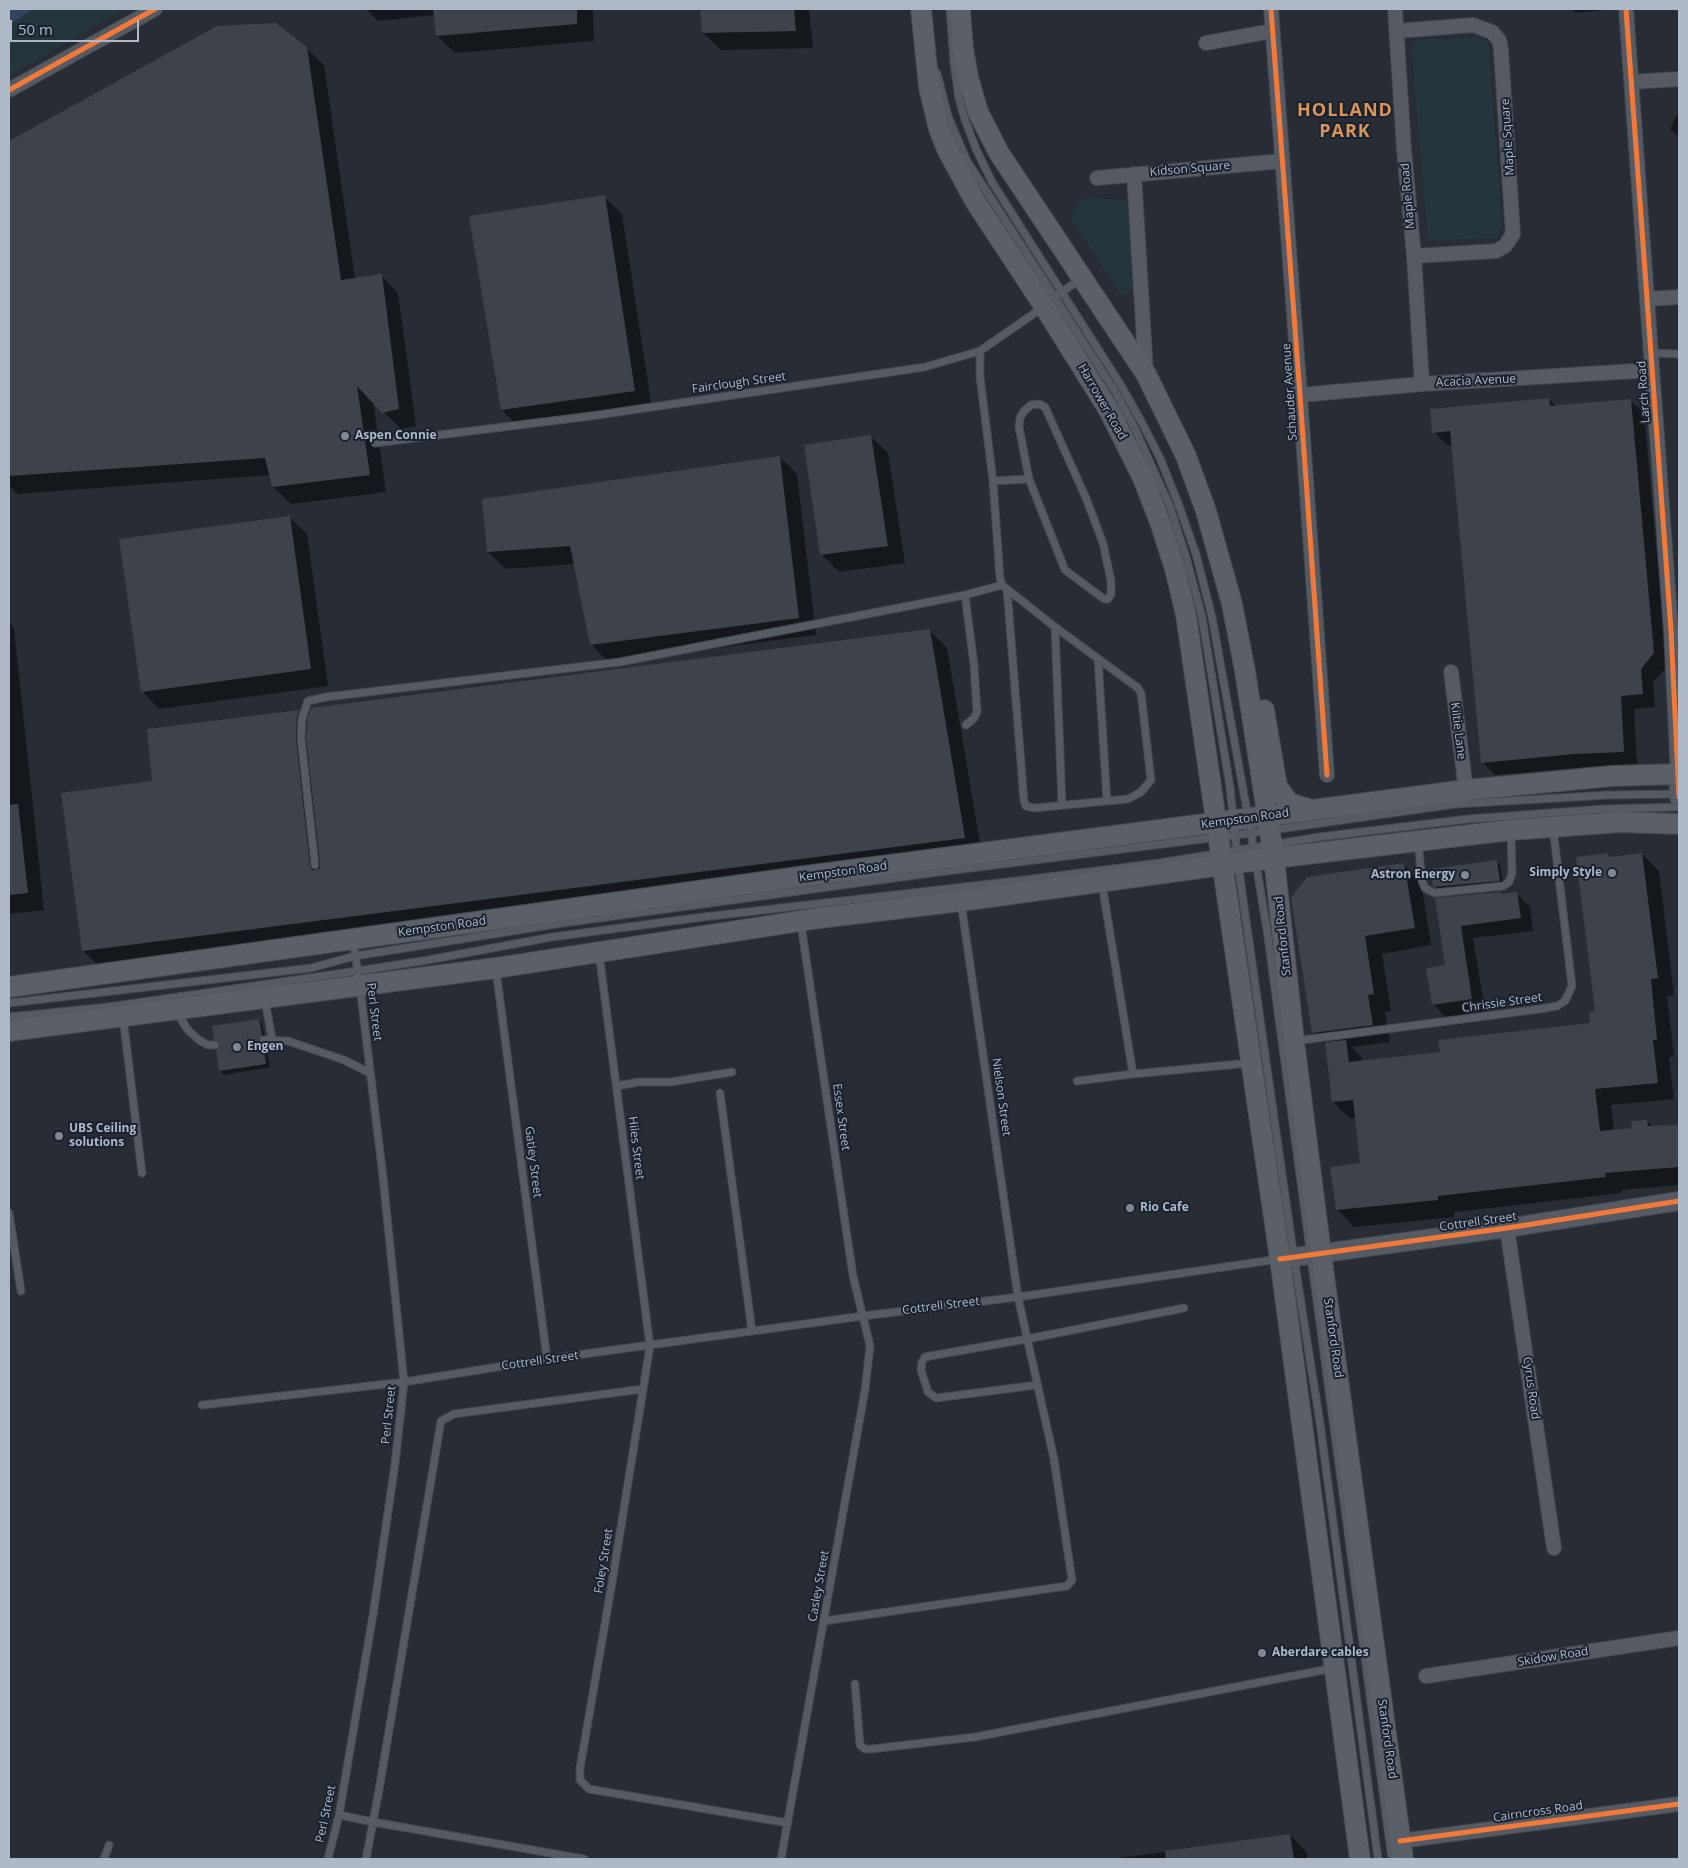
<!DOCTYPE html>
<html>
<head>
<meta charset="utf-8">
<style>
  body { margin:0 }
  #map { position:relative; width:1688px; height:1868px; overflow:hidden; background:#272c35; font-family:"Open Sans",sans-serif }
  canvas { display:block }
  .frame { position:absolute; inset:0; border:10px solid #afb8c7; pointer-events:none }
  .scale { position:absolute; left:10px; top:20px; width:129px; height:22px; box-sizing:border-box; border:2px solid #afb8c7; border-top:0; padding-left:6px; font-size:15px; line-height:18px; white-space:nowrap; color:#afb8c7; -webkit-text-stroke:4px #1a222f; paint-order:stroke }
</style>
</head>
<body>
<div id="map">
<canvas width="1688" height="1868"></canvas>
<div class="frame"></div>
<div class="scale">50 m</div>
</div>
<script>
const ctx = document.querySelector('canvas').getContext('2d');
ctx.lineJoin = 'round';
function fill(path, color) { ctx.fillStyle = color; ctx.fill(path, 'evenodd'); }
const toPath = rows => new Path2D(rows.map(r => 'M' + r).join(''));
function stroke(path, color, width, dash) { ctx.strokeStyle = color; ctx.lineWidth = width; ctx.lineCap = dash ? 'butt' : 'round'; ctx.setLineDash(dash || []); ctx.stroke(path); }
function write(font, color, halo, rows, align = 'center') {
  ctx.font = font + ' "Open Sans",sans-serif'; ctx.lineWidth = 4; ctx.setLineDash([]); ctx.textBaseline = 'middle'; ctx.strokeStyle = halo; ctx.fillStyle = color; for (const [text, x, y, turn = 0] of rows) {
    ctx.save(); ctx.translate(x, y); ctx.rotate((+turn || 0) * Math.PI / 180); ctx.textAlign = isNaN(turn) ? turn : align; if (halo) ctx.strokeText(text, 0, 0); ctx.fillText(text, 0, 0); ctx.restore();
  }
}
const green = toPath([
  [33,9,124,9,9,76,9,25],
  [1477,37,1488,42,1502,226,1500,234,1495,238,1428,241,1411,46,1416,40],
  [1090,195,1091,198,1127,200,1134,287,1122,297,1071,219,1076,203]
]);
const water = toPath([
  [9,9,33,9,9,25]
]);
const shadow = toPath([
  [366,9,593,9,594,41,455,53,437,36,435,15,378,21],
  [701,9,809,9,813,48,721,50,703,33],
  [1572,9,1604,9,1604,10,1576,13],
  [217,27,306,48,324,65,355,279,381,275,398,293,416,426,401,429,373,401,386,492,291,504,273,487,270,475,17,494,9,486,9,211,12,210,9,196,9,143],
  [1679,111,1679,136,1670,129],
  [604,197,622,214,652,409,519,427,502,410],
  [1549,399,1557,407,1631,401,1644,413,1667,667,1653,682,1655,707,1634,709,1637,764,1588,767,1495,775,1482,762,1453,445,1447,445,1434,432],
  [870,436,888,453,905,563,839,572,821,554],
  [780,457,797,474,816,635,608,662,591,644,575,564,506,569,488,552],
  [289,517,307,534,328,686,159,709,142,691],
  [9,622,14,628,44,910,9,914],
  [929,630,947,648,982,855,101,968,83,951,153,782,148,730,299,711,308,720],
  [1608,854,1611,858,1642,854,1659,871,1674,995,1667,996,1674,1057,1669,1057,1674,1099,1611,1105,1614,1131,1633,1130,1647,1121,1653,1127,1678,1126,1679,1185,1621,1190,1622,1193,1454,1212,1454,1217,1354,1227,1338,1210,1362,1164,1356,1118,1350,1119,1333,1102,1327,1046,1314,1033,1293,899,1403,864,1421,882,1431,945,1382,954,1391,1011,1385,1012,1390,1042,1352,1047,1362,1058,1363,1061,1441,1053,1592,1024,1596,1012],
  [1496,861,1500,865,1503,884,1439,890,1435,886],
  [1517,894,1530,907,1533,931,1473,938,1485,1011,1446,1017,1433,1004,1446,966,1437,899],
  [259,1020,262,1024,265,1039,261,1045,267,1051,270,1067,224,1075,220,1071,222,1044,215,1039],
  [1290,1835,1307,1853,1308,1859,1111,1859]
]);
const building = toPath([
  [433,9,577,9,577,24,436,36],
  [700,9,794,9,796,31,702,33],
  [276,23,307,47,341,280,382,274,399,409,382,413,357,386,370,475,272,487,265,458,9,476,9,141,217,26],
  [605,195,635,391,501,410,469,216],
  [1549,398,1550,406,1631,399,1654,653,1641,669,1643,694,1621,696,1624,752,1574,754,1481,763,1450,431,1432,433,1430,409],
  [871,435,888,546,820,555,804,445],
  [780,456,799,618,590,645,570,546,487,552,482,499],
  [290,516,311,669,141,692,119,539],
  [930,629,965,838,82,951,61,793,152,781,147,729,299,710,297,717,296,739,310,866,312,870,316,870,320,868,320,864,306,738,307,719,311,708],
  [18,804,28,893,9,895,9,805],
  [1608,853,1609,857,1642,853,1658,978,1651,979,1657,1040,1653,1040,1658,1083,1595,1089,1600,1131,1632,1128,1631,1121,1647,1120,1648,1126,1678,1125,1679,1167,1605,1173,1606,1177,1438,1196,1438,1200,1336,1210,1330,1167,1360,1163,1353,1100,1332,1102,1325,1042,1346,1040,1349,1062,1440,1052,1438,1040,1590,1023,1589,1012,1595,1011,1576,857],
  [1497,860,1500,881,1433,887,1431,869],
  [1404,863,1415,928,1365,936,1374,994,1368,995,1373,1025,1312,1033,1291,898,1307,877],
  [1501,892,1502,894,1517,892,1521,918,1461,926,1472,999,1432,1005,1426,968,1445,965,1435,898],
  [259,1019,262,1035,258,1040,260,1044,263,1045,266,1064,219,1071,216,1050,219,1048,220,1045,218,1041,214,1040,212,1026],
  [1290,1834,1294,1859,1166,1859,1165,1851]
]);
const service = toPath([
  [950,9,954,64,959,98,965,120,976,149,992,182,1122,387,1141,421,1160,458,1178,503,1196,554,1212,617,1251,833,1267,930,1392,1859],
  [937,73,948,116,967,161,1116,393,1135,429,1170,507,1186,557,1202,617,1230,787,1238,864,1294,1258,1320,1423,1378,1859],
  [1058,295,1080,279],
  [980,351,980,377,993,481,1000,578,1002,585,1055,627,1138,688,1141,693,1151,780,1141,792,1128,799,1034,808,1026,806,1024,801,1007,589],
  [1651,353,1679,354],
  [375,443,591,416,925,367,980,351,1042,308],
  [993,481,1029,479,1065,570,1104,599,1108,599,1111,594,1111,581,1103,543,1086,498,1045,407,1039,404,1031,405,1024,411,1020,418,1019,427,1029,479],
  [965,595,974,665,977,712,974,718,966,725],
  [1055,627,1062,805],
  [1098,659,1107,801],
  [1418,842,1422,881,1425,888,1434,893,1503,886,1509,882,1512,874,1511,831],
  [315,865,301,738,302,718,308,701,326,697,620,662,965,595,1002,585],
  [1102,884,1133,1074],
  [353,940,358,974],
  [599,953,650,1346,612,1583,580,1768,580,1780,589,1789,788,1823],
  [496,970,547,1359],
  [265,1000,272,1039],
  [9,1003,311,968,355,956,563,923,939,872,1251,833,1456,804,1608,795,1679,794],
  [178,1010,179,1016,188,1030,199,1040,208,1045,215,1045],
  [9,1017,108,1007,357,971,428,960,552,937,703,917,1016,881,1159,863,1319,837,1468,819,1604,809,1679,807],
  [123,1017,142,1173],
  [263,1040,288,1041,344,1060,370,1073],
  [1295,1041,1540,1009,1557,1006,1565,1001,1572,986,1553,828],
  [1077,1081,1133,1074,1250,1063],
  [617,1086,639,1082,671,1082,732,1072],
  [720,1093,752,1331],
  [9,1213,21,1291],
  [1037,1385,936,1398,928,1392,921,1370,922,1362,925,1357,930,1356,1027,1339,1184,1308],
  [202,1405,404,1382,547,1359,863,1316,1018,1297,1279,1259],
  [824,1621,1067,1586,1072,1580,1054,1459,1018,1297,961,902],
  [855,1684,860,1745,865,1749,871,1749,975,1737,1334,1668],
  [339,1815,373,1822,584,1859],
  [104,1859,109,1845],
  [328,1859,339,1815,373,1615,395,1464,404,1382,383,1177,360,987],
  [366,1859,379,1790,441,1421,454,1414,643,1389],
  [781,1859,865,1390,870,1346,853,1276,801,924]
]);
const minor = toPath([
  [1271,9,1300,395,1327,775],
  [1395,9,1404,150,1414,256,1422,384],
  [1626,9,1671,630,1678,774],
  [1397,31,1473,25,1492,32,1499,40,1501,50,1513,234,1505,246,1496,251,1414,256],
  [1206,43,1272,31],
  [1631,82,1679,79],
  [9,90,155,9],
  [1134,174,1146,373],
  [1097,178,1282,161],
  [1647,299,1679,297],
  [1300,395,1422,384,1652,370],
  [1451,672,1466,790],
  [1507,1228,1554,1548],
  [1426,1676,1679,1638],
  [1400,1841,1679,1804]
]);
const tertiary = toPath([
  [1678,774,1679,797],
  [1280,1259,1507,1228,1679,1201]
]);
const secondary = toPath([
  [921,9,929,87,939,129,947,149,975,201,1044,306,1110,412,1143,478,1161,525,1175,569,1186,615,1280,1259,1360,1859],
  [960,9,963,48,968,77,978,112,999,153,1146,374,1186,456,1206,511,1232,604,1245,671,1274,858,1294,1041,1321,1253,1403,1859],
  [1264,710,1277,786,1289,803,1309,809],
  [9,987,813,875,1466,790,1612,776,1679,774],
  [9,1031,496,968,820,918,961,901,1274,858,1511,830,1620,822,1679,824]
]);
const cycleway = toPath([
  [1271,9,1300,395,1327,775],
  [1626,9,1671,630,1679,797],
  [9,90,155,9],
  [1280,1259,1507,1228,1679,1201],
  [1400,1841,1679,1804]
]);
const markers = [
  [345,436,5,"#7f8794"],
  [1612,873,5,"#7f8794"],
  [1465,875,5,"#7f8794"],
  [237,1047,5,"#7f8794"],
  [59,1136,5,"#7f8794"],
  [1130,1208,5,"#7f8794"],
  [1262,1653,5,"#7f8794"]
];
const streetNames = [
  ["Maple Square",1508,137,-94],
  ["Kidson Square",1190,169,-5],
  ["Maple Road",1408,196,-95],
  ["Acacia Avenue",1476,381,-3],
  ["Fairclough Street",739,383,-8],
  ["Schauder Avenue",1290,392,-94],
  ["Larch Road",1644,392,-94],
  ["Harrower Road",1102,402,60],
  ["Kiltie Lane",1458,731,83],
  ["Kempston Road",1245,819,-8],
  ["Kempston Road",843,872,-8],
  ["Kempston Road",442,927,-8],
  ["Stanford Road",1283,936,-96],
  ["Chrissie Street",1502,1003,-8],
  ["Perl Street",374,1012,83],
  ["Nielson Street",1001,1097,82],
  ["Essex Street",841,1117,82],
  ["Hiles Street",636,1148,83],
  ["Gatley Street",533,1162,83],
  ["Cottrell Street",1478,1222,-8],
  ["Cottrell Street",941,1306,-7],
  ["Stanford Road",1333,1338,82],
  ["Cottrell Street",540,1361,-8],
  ["Cyrus Road",1531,1388,82],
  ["Perl Street",389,1415,-84],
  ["Foley Street",604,1561,-81],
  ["Casley Street",819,1586,-80],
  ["Skidow Road",1553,1657,-9],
  ["Stanford Road",1387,1739,82],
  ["Cairncross Road",1538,1812,-8],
  ["Perl Street",326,1814,-78]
];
const poiNames = [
  ["Aspen Connie",355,436],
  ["Simply Style",1602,873,"right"],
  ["Astron Energy",1455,875,"right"],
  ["Engen",247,1047],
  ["UBS Ceiling",69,1129],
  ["solutions",69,1143],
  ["Rio Cafe",1140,1208],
  ["Aberdare cables",1272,1653]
];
const districtNames = [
  ["HOLLAND",1345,111],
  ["PARK",1345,132]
];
fill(green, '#24363b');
fill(water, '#32445f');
fill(shadow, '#0007');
fill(building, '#3e434b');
stroke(service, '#43474e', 9);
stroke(minor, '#43474e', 16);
stroke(tertiary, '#43474e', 20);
stroke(secondary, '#43474e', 22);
stroke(service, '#565b63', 7);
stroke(minor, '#565b63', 14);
stroke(tertiary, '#565b63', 18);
stroke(secondary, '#5a5f68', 20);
stroke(cycleway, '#f17a3a', 5);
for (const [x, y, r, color] of markers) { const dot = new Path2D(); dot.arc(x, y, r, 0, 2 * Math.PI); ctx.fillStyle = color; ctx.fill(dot); stroke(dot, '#1a222f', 2); }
write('12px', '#afb8c7', '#1a222f', streetNames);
write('bold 12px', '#afb8c7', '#1a222f', poiNames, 'left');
ctx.letterSpacing = '1px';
write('bold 18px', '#d89459', '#1a222f', districtNames);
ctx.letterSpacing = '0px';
</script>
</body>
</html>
